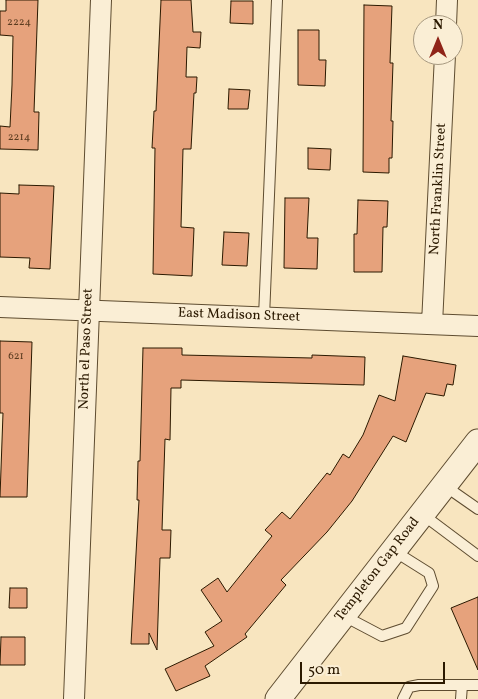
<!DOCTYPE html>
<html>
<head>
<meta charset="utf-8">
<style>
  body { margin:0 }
  #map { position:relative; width:478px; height:699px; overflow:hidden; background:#f8e5bf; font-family:Vollkorn,serif }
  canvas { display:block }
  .north { position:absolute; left:413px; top:15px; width:50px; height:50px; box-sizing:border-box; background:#faeed5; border:1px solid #a79980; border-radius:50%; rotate:0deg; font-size:14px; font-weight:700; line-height:20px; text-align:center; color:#2b1900 }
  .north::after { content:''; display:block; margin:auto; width:18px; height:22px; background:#8f2418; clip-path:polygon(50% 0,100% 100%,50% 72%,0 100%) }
  .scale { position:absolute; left:300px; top:662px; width:145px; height:22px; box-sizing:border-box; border:2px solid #2b1900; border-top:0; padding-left:6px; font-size:15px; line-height:18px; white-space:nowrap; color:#2b1900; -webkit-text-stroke:4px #faeed5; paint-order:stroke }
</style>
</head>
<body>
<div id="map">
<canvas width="478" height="699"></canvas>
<div class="north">N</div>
<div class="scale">50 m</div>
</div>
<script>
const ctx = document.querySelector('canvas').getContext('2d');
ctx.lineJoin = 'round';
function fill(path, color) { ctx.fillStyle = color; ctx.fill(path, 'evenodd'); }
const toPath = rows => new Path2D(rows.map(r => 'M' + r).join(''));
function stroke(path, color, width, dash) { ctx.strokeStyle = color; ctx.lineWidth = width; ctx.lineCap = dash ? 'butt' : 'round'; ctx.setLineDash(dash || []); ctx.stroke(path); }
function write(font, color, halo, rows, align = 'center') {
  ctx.font = font + ' Vollkorn,serif'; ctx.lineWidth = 4; ctx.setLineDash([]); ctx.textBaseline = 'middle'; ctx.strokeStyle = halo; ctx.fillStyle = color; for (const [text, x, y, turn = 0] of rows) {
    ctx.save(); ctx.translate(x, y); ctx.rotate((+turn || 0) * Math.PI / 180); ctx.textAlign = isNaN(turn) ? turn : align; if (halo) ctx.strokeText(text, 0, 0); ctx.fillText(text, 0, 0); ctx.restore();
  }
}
const building = toPath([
  [6,0,38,0,34,112,39,112,38,150,0,149,0,126,10,127,12,85,13,36,0,35,0,11,6,11,6,0],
  [161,0,191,0,193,32,201,32,200,48,187,47,186,77,197,77,196,93,194,93,191,149,183,149,181,227,194,228,192,276,153,274,155,148,152,148,154,111,156,111,161,0],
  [231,1,253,1,253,24,230,23,231,1],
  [364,5,392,6,390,63,393,63,391,121,393,121,392,158,389,158,389,173,363,172,364,5],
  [298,30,319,30,319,60,326,60,325,86,298,85,298,30],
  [229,89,250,90,248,109,228,109,229,89],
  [308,148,331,149,330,170,308,169,308,148],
  [19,185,54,186,50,269,29,268,30,258,0,257,0,193,19,194,19,185],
  [285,198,309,198,307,238,318,238,317,269,284,268,285,198],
  [358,200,388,201,387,227,383,227,382,272,354,272,354,234,357,234,358,200],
  [224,232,249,233,247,266,222,265,224,232],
  [0,341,32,342,27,497,0,497,3,413,0,413,0,341],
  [143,348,182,348,182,355,312,358,312,355,365,357,364,385,181,380,181,388,171,388,170,440,165,439,162,530,171,530,170,558,160,558,157,650,149,633,149,644,131,644,139,500,137,500,138,461,140,461,143,348],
  [403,356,456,365,453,385,447,384,444,396,426,393,406,442,393,436,352,501,327,532,281,580,286,585,245,634,247,637,205,666,210,676,176,691,165,669,214,646,205,632,222,621,201,590,218,578,227,592,272,536,265,530,282,512,290,519,327,473,330,475,343,454,349,458,363,435,379,395,395,401,403,356],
  [10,588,27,588,27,608,9,608,10,588],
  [478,597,478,670,451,608,478,597],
  [1,637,25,637,25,665,0,665,1,637]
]);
const service = toPath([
  [264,317,277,0],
  [445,486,478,509],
  [422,514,478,556],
  [344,616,382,636,406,628,433,586,429,573,394,551],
  [403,699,409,687,419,685,478,685],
  [461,699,462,685]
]);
const minor = toPath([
  [446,25,447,0],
  [0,307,478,326],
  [432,324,445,55],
  [74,699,101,0]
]);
const tertiary = toPath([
  [278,699,478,442]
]);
const numberNames = [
  ["2224",19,23],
  ["2214",19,138],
  ["621",16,357]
];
const streetNames = [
  ["North Franklin Street",439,189,-87],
  ["East Madison Street",239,316,2],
  ["North el Paso Street",87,349,-88],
  ["Templeton Gap Road",378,570,-52]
];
fill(building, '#e6a27c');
stroke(building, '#2b1900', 1);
stroke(service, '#5e4c30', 12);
stroke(minor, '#5e4c30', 22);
stroke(tertiary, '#5e4c30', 27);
stroke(service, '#faeed5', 10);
stroke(minor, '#faeed5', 20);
stroke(tertiary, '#faeed5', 25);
write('11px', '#5a3b1f', null, numberNames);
write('14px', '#2b1900', '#faeed5', streetNames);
</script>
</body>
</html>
